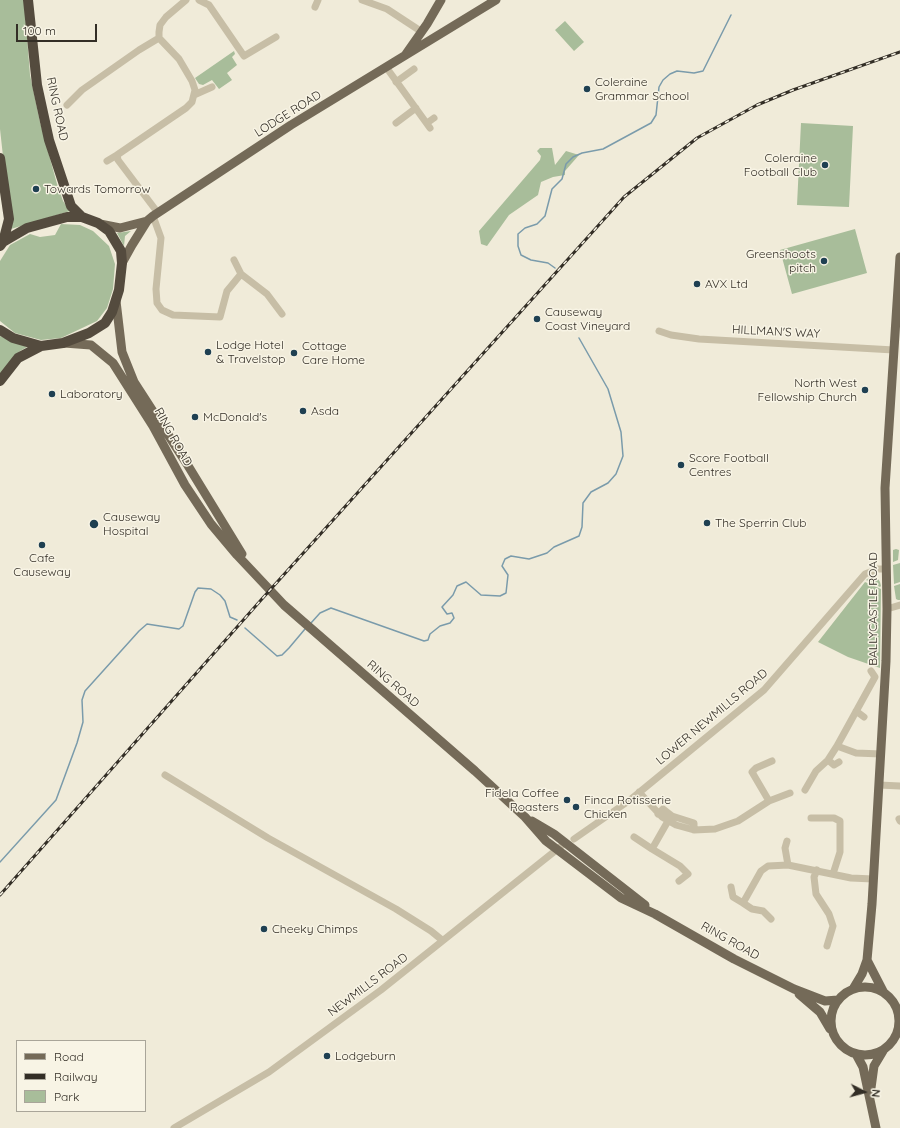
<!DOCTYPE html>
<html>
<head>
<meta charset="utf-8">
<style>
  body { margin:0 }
  #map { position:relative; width:900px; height:1128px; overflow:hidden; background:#f0ebd9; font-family:Quicksand,sans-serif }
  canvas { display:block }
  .legend { position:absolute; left:16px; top:1040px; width:130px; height:72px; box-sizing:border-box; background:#f8f4e5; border:1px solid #a9a599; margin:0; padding:5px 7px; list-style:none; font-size:12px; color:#332e26 }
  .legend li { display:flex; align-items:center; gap:8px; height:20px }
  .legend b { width:20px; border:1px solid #a9a599 }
  .north { position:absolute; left:844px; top:1072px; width:40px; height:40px; -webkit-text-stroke:3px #f8f4e5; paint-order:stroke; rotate:96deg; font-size:11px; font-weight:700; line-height:16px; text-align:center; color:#332e26 }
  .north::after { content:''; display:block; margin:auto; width:14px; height:18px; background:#332e26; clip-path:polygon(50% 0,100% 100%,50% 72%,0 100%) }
  .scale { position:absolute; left:16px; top:24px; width:81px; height:18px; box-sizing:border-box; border:2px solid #332e26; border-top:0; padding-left:5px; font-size:12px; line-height:14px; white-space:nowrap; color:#332e26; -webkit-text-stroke:3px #f8f4e5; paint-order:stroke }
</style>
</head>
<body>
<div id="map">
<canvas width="900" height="1128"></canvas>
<ul class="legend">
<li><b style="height:5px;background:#746a58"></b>Road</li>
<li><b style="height:5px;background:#332e26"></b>Railway</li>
<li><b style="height:11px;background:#a8bd9a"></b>Park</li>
</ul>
<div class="north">N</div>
<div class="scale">100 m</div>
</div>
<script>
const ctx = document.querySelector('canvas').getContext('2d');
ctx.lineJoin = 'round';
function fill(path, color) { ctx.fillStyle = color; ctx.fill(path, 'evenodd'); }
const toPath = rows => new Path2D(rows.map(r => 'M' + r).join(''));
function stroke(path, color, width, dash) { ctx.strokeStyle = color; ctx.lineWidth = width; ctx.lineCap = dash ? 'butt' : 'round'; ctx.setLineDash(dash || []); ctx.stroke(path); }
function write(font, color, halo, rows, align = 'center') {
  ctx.font = font + ' Quicksand,sans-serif'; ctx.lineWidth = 3; ctx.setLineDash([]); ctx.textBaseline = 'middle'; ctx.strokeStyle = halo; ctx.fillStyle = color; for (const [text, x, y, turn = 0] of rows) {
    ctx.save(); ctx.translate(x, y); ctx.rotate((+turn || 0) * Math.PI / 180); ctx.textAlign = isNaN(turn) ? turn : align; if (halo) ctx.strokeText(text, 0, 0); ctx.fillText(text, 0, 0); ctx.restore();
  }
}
const green = toPath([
  [0,0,24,0,30,75,40,122,57,184,63,201,70,211,11,229,0,129],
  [565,21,584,42,574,51,555,30],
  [234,51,235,54,232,57,237,65,227,73,232,80,219,89,212,80,203,85,199,84,195,78],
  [801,123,853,126,849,207,797,205],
  [540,148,552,148,555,165,566,151,579,155,565,171,565,175,553,177,541,182,538,195,509,215,487,246,481,244,479,231,540,160,541,156,537,151],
  [61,224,80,225,93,231,109,246,115,264,113,289,107,308,97,321,61,338,41,340,15,333,0,321,0,261,10,245,30,234,40,237,55,235],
  [855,229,867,273,792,294,780,250],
  [131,231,125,236,124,246,117,233],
  [0,336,27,347,20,351,0,376],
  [896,549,899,550,898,560,893,562,893,550],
  [900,563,900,582,894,584,893,565],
  [872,576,877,577,880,582,881,586,880,587,866,580],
  [865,582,881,589,880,668,848,657,818,642],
  [900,584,900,600,898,600,896,599,894,586]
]);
const stream = toPath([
  [555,268,548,263,531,260,521,255,518,246,518,234,525,228,537,224,545,216,552,189,562,179,566,164,573,157,582,153,603,149,651,123,656,115,659,87,663,80,670,74,677,71,694,73,703,71,731,15],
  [311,623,320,613,331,608,424,641,428,640,430,634,440,626,450,623,454,618,452,613,447,614,442,607,453,595,457,586,466,582,481,595,500,596,506,593,508,575,502,566,505,559,511,556,529,559,547,553,554,547,579,536,582,527,583,503,591,492,608,483,616,474,623,456,621,432,608,389,579,338],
  [245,628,277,656,282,655,289,648,305,629],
  [0,862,56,800,77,743,83,722,82,700,85,691,139,631,147,624,179,629,183,626,195,592,198,588,211,589,220,595,225,601,230,617,237,620]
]);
const minor = toPath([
  [199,0,209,5,244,56,276,37],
  [362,0,387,9,422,32],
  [315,7,318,0],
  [386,67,430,128],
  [396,82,414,69],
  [194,95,212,87],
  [67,105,82,90,139,50,159,38],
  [396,123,416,108],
  [427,123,434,118],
  [107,161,117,155],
  [158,213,118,160,117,155,186,108,192,102,195,90,192,81,179,59,159,38,159,32,160,25,166,17,186,0],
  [153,216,161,238,156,289,157,303,162,310,173,315,220,317,227,291,241,274],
  [234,260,241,274,267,294,282,314],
  [659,331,671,335,699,339,894,350],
  [887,609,900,605],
  [871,671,875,677,837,746,856,753,881,754],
  [856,711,864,717],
  [828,760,834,765,839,762],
  [165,775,268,838,396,909,431,931,442,940],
  [879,785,900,786],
  [805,790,816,771,828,760,837,746],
  [639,792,662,817,676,825,694,830,715,829,738,821,769,801,790,793],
  [769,801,752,772,756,768,772,761],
  [658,814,663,809,672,816,694,823,694,830],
  [811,818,834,818,840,821,840,852,833,874],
  [899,819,900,821],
  [668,821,652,849,680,866,688,874,679,881],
  [634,837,652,849],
  [574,839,630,800,764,690,865,574,878,569,885,569],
  [787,841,785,848,788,865],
  [817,870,814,877,816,894,829,914,833,926,827,946],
  [731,887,733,897,743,903],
  [771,919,763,911,752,909,743,903,761,871,768,866,788,865,851,878,873,879],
  [174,1128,269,1072,381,990,565,843]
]);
const major = toPath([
  [406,54,427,24,441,0],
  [100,224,120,228,147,221],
  [122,263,132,245,147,221,153,216,291,125,496,0],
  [116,301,122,352,134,382,187,464,242,554],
  [64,343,91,345,113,363,153,426,185,485,211,524,237,555,284,605,475,771,525,817,546,841,621,898,655,914,734,959,794,989,825,1001,838,1000],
  [532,821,554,834,645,905],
  [867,960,883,991],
  '831 1021a34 34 0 1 1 68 0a34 34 0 1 1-68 0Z',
  [853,989,862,974,867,960,872,904,886,661,887,609,885,488,900,257],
  [799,994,820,1012,830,1029],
  [856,1054,863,1067,876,1128],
  [871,1088,874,1066,883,1051]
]);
const highway = toPath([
  [28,0,37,85,49,140,71,206,82,217],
  [0,158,9,219,3,242],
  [0,246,3,242,27,228,67,217,82,217,98,223,109,231,121,251,122,263,119,290,112,312,105,323,89,333,63,343,41,346,13,338,0,330],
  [0,381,18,358,41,346]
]);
const rail = toPath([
  [0,895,261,600,624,197,697,138,757,105,793,90,900,52]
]);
const markers = [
  [587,89,4,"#1f4052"],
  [825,165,4,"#1f4052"],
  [36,189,4,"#1f4052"],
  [824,261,4,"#1f4052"],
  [697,284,4,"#1f4052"],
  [537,319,4,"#1f4052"],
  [208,352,4,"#1f4052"],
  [294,353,4,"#1f4052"],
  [865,390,4,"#1f4052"],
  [52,394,4,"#1f4052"],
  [303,411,4,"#1f4052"],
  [195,417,4,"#1f4052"],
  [681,465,4,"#1f4052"],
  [707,523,4,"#1f4052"],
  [94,524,5,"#1f4052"],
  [42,545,4,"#1f4052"],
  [567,800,4,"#1f4052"],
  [576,807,4,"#1f4052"],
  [264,929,4,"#1f4052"],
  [327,1056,4,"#1f4052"]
];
const poiNames = [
  ["Coleraine",595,82],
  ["Grammar School",595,96],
  ["Coleraine",817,158,"right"],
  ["Football Club",817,172,"right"],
  ["Towards Tomorrow",44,189],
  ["Greenshoots",816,254,"right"],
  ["pitch",816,268,"right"],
  ["AVX Ltd",705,284],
  ["Causeway",545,312],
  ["Coast Vineyard",545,326],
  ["Lodge Hotel",216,345],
  ["& Travelstop",216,359],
  ["Cottage",302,346],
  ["Care Home",302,360],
  ["North West",857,383,"right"],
  ["Fellowship Church",857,397,"right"],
  ["Laboratory",60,394],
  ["Asda",311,411],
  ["McDonald's",203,417],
  ["Score Football",689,458],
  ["Centres",689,472],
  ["Causeway",103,517],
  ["Hospital",103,531],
  ["The Sperrin Club",715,523],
  ["Cafe",42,558,"center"],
  ["Causeway",42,572,"center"],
  ["Fidela Coffee",559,793,"right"],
  ["Roasters",559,807,"right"],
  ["Finca Rotisserie",584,800],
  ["Chicken",584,814],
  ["Cheeky Chimps",272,929],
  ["Lodgeburn",335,1056]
];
const streetNames = [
  ["RING ROAD",57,109,78],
  ["LODGE ROAD",288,114,-32],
  ["HILLMAN'S WAY",776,332,3],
  ["RING ROAD",173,437,61],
  ["BALLYCASTLE ROAD",873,609,-90],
  ["RING ROAD",393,684,41],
  ["LOWER NEWMILLS ROAD",712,717,-40],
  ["RING ROAD",730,941,29],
  ["NEWMILLS ROAD",368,985,-37]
];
fill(green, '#a8bd9a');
stroke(stream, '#7a9bab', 1.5);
stroke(minor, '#c7bea6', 7);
stroke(major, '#746a58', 9);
stroke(highway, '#544b3e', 10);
stroke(rail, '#332e26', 3);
stroke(rail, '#f8f4e5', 1.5, [4.5]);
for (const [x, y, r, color] of markers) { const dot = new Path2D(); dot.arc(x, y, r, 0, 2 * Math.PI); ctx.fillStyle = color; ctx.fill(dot); stroke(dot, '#f8f4e5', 1.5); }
write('12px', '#332e26', '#f8f4e5', poiNames, 'left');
write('12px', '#332e26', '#f8f4e5', streetNames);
</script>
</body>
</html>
